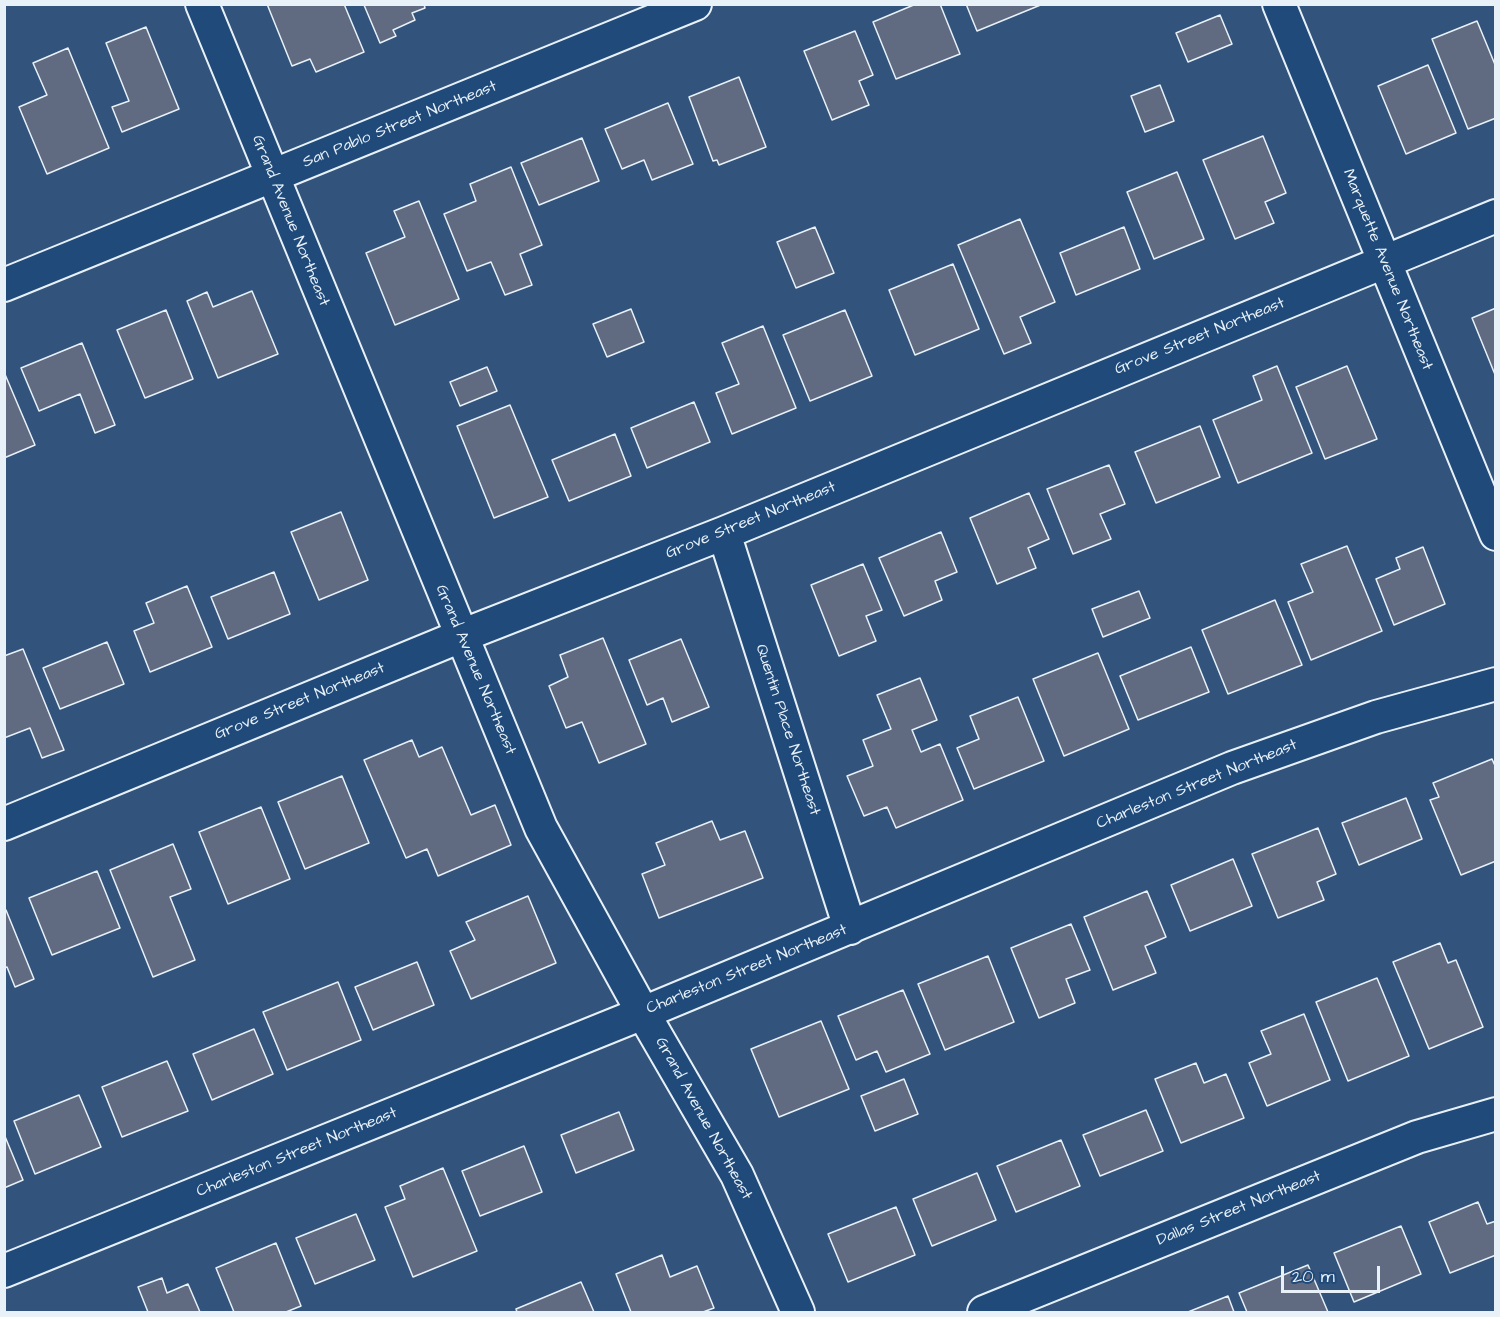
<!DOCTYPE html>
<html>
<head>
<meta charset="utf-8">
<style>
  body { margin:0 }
  #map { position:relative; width:1500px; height:1317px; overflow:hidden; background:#32547c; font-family:"Architects Daughter",sans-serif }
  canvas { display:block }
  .frame { position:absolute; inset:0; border:6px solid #e8f1f8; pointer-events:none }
  .scale { position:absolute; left:1281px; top:1266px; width:99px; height:27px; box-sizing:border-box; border:3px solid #e8f1f8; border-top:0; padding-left:8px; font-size:18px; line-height:21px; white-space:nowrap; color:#e8f1f8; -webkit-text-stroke:4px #1f4a7a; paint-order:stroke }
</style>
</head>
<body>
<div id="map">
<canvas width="1500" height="1317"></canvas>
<div class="frame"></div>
<div class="scale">20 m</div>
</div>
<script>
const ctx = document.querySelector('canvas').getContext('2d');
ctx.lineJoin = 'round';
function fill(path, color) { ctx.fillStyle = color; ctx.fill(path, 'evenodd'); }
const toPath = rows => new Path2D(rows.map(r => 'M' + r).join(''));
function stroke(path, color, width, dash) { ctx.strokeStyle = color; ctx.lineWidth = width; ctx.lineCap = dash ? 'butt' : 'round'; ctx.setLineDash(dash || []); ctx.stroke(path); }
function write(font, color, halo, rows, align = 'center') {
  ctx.font = font + ' "Architects Daughter",sans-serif'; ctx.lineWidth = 4.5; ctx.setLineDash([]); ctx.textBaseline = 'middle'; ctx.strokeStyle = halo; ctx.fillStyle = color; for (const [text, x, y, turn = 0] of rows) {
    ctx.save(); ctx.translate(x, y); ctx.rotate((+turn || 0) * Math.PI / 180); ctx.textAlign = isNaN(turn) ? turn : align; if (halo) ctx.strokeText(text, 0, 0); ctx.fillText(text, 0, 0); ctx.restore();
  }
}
const building = toPath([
  [267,4,344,4,364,52,316,72,310,59,292,66,267,4],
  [424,4,425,8,412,13,415,20,393,30,396,36,380,43,364,5,424,4],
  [916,4,940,4,960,54,896,79,873,22,916,4],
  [966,4,1043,4,977,31,966,4],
  [1220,15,1232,44,1188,62,1176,33,1220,15],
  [1477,21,1496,67,1496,118,1468,129,1432,39,1477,21],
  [146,27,179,109,122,132,112,107,129,101,106,43,146,27],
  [855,31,873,75,859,81,869,105,832,120,804,51,855,31],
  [68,48,109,148,47,174,19,107,47,95,33,63,68,48],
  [1428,65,1456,133,1406,154,1378,86,1428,65],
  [739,77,766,147,719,165,717,160,713,161,689,97,739,77],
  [1160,85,1174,121,1145,132,1131,96,1160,85],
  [668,103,693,164,652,180,644,160,622,169,605,129,668,103],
  [1263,136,1286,193,1265,202,1274,223,1235,239,1203,160,1263,136],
  [582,138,599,181,539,205,521,163,582,138],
  [511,167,542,245,520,254,532,285,505,295,491,262,467,271,444,214,476,201,470,184,511,167],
  [1177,172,1204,239,1154,259,1127,192,1177,172],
  [419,201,459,299,395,325,366,253,405,237,394,211,419,201],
  [1020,219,1055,302,1020,317,1031,343,1004,354,958,245,1020,219],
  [815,227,834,273,796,288,777,242,815,227],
  [1124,227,1140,269,1076,295,1060,253,1124,227],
  [953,264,979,329,915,355,889,290,953,264],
  [252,291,278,354,218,378,187,301,207,292,213,307,252,291],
  [1496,308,1496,377,1472,318,1496,308],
  [631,309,644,342,607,357,593,324,631,309],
  [166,310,193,379,145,398,117,330,166,310],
  [845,310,872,376,810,401,783,335,845,310],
  [763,326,796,408,732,434,716,393,739,384,722,343,763,326],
  [82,343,115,425,95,433,80,394,39,411,21,368,82,343],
  [1277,366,1312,453,1238,483,1213,420,1262,400,1253,376,1277,366],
  [1347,366,1377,439,1325,459,1296,387,1347,366],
  [487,367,497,391,460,406,450,382,487,367],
  [4,372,35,445,4,458,4,372],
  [694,402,710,442,647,468,631,428,694,402],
  [510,405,548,497,494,518,457,426,510,405],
  [1200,426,1220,477,1156,503,1135,452,1200,426],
  [615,434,631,476,569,501,552,460,615,434],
  [1109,465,1125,504,1100,514,1111,539,1073,554,1047,489,1109,465],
  [1029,493,1049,539,1028,548,1036,568,997,584,970,518,1029,493],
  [341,512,368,580,319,600,291,532,341,512],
  [941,532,957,572,935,581,942,600,904,616,879,558,941,532],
  [1347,546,1382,631,1311,660,1288,602,1313,592,1301,564,1347,546],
  [1423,547,1445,604,1394,625,1376,579,1400,569,1396,558,1423,547],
  [863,564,882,610,866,616,876,641,839,656,811,585,863,564],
  [274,572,290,614,228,639,211,597,274,572],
  [187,586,212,647,150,672,134,631,154,623,146,603,187,586],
  [1139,591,1150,618,1103,637,1092,609,1139,591],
  [1275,600,1302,665,1228,694,1202,630,1275,600],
  [603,638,646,744,599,763,582,722,566,728,549,686,568,677,560,655,603,638],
  [681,639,709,707,672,722,663,698,647,705,629,660,681,639],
  [107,642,124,684,60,709,43,668,107,642],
  [1191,647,1209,692,1138,720,1120,676,1191,647],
  [23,649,64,750,42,758,30,728,4,738,4,656,23,649],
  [1098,653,1129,729,1064,756,1033,679,1098,653],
  [920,678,937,720,912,730,921,752,940,744,963,800,896,828,887,807,864,816,847,776,873,766,863,740,891,729,877,695,920,678],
  [1018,697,1044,761,974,789,957,748,979,739,970,716,1018,697],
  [412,740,419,757,442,747,471,815,495,805,511,845,438,876,427,849,406,858,364,760,412,740],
  [1492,759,1496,768,1496,861,1461,875,1430,800,1439,797,1433,783,1492,759],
  [342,776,369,843,305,869,278,802,342,776],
  [1406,798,1422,839,1359,865,1342,823,1406,798],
  [261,807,290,879,228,904,199,832,261,807],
  [712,821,720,840,745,831,763,878,659,918,642,874,665,865,656,843,712,821],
  [1318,828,1336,874,1317,882,1324,900,1278,918,1252,854,1318,828],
  [173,844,191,889,170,897,195,960,153,977,110,870,173,844],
  [1233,859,1252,906,1190,931,1171,885,1233,859],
  [97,871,120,928,52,955,29,898,97,871],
  [1147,891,1166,937,1145,946,1156,973,1113,990,1084,917,1147,891],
  [528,896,556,963,471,999,450,951,475,940,466,922,528,896],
  [6,910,34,979,15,987,7,967,4,968,4,911,6,910],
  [1071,924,1090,970,1066,979,1075,1003,1039,1018,1011,948,1071,924],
  [1440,943,1448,963,1456,960,1483,1027,1429,1049,1393,962,1440,943],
  [988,956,1014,1022,945,1050,918,984,988,956],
  [417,962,434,1005,373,1030,355,987,417,962],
  [1377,978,1409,1056,1348,1081,1316,1002,1377,978],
  [338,982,361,1040,287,1070,263,1012,338,982],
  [903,990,930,1054,886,1072,877,1051,856,1060,838,1016,903,990],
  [1304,1014,1330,1080,1267,1106,1249,1063,1271,1054,1261,1031,1304,1014],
  [821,1021,849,1089,779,1117,751,1049,821,1021],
  [254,1029,273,1074,212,1100,193,1054,254,1029],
  [167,1061,188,1111,122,1137,102,1087,167,1061],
  [1196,1063,1204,1083,1226,1074,1244,1118,1181,1143,1155,1079,1196,1063],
  [904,1079,918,1114,875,1131,861,1096,904,1079],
  [79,1095,101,1147,35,1174,14,1121,79,1095],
  [1146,1110,1163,1151,1100,1176,1083,1135,1146,1110],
  [619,1112,634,1150,576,1173,561,1135,619,1112],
  [4,1134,23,1180,4,1188,4,1134],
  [1061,1140,1080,1186,1016,1212,997,1166,1061,1140],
  [524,1146,542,1192,480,1216,462,1171,524,1146],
  [443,1168,477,1251,413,1277,385,1207,405,1199,400,1186,443,1168],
  [977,1173,996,1220,932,1246,913,1199,977,1173],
  [1478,1202,1487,1224,1496,1221,1496,1255,1450,1273,1429,1222,1478,1202],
  [896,1207,915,1255,848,1282,828,1234,896,1207],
  [356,1214,375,1260,315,1284,296,1238,356,1214],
  [1401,1226,1421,1274,1354,1302,1334,1253,1401,1226],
  [276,1243,301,1306,286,1312,234,1312,216,1268,276,1243],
  [662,1255,670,1277,697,1266,714,1308,703,1312,631,1312,616,1274,662,1255],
  [1308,1265,1328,1312,1247,1312,1239,1293,1308,1265],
  [162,1278,167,1293,188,1284,200,1312,148,1312,138,1287,162,1278],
  [581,1282,594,1312,517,1312,516,1309,581,1282],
  [1228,1296,1234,1312,1188,1312,1228,1296]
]);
const minor = toPath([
  [202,4,541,828,643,1013,737,1175,798,1312],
  [1279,4,1496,534],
  [4,285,695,4],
  [724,533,850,928],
  [4,824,461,636,724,533,1496,216],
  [4,1271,643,1013,1232,768,1376,717,1496,684],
  [984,1312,1417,1137,1496,1114]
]);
const streetNames = [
  ["San Pablo Street Northeast",400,125,-22],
  ["Grand Avenue Northeast",290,221,68],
  ["Marquette Avenue Northeast",1387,270,68],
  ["Grove Street Northeast",1200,337,-22],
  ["Grove Street Northeast",751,521,-22],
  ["Grand Avenue Northeast",475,670,67],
  ["Grove Street Northeast",300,702,-22],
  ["Quentin Place Northeast",787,730,72],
  ["Charleston Street Northeast",1197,785,-22],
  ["Charleston Street Northeast",747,970,-22],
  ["Grand Avenue Northeast",703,1119,61],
  ["Charleston Street Northeast",297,1153,-22],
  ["Dallas Street Northeast",1239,1209,-22]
];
fill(building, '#606a81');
stroke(building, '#e8f1f8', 1.5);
stroke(minor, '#e8f1f8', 36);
stroke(minor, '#1f4a7a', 32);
write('16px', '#e8f1f8', '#1f4a7a', streetNames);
</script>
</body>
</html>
